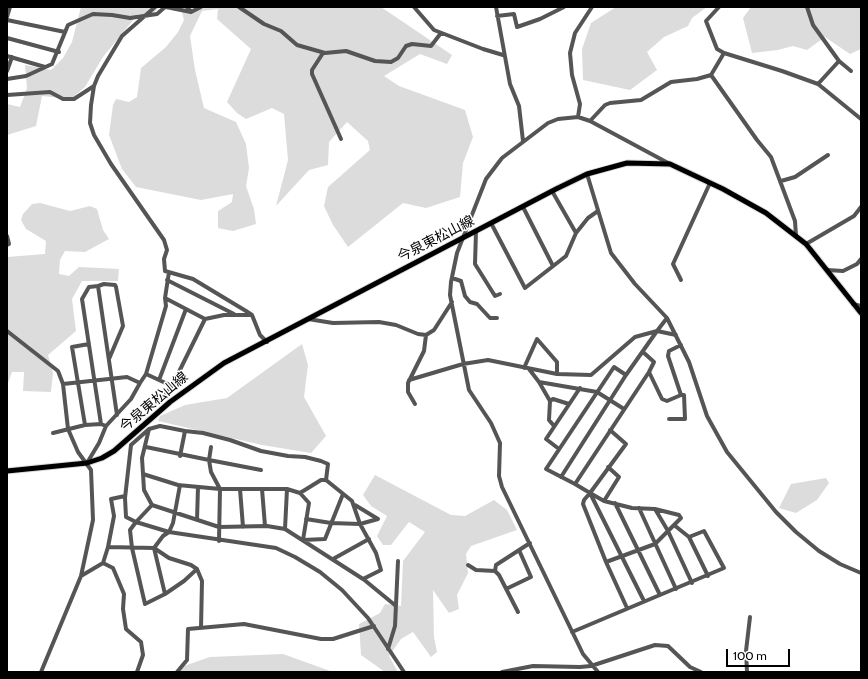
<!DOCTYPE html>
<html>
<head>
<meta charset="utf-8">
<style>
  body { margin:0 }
  #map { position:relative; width:868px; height:679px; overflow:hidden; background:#fff; font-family:Cabin,sans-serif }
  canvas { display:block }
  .frame { position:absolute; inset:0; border:8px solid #000; pointer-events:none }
  .scale { position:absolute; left:726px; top:649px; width:64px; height:18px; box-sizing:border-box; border:2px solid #000; border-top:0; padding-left:5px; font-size:12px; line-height:14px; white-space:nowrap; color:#000; -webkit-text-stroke:3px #fff; paint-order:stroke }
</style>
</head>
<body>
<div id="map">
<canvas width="868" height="679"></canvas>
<div class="frame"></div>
<div class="scale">100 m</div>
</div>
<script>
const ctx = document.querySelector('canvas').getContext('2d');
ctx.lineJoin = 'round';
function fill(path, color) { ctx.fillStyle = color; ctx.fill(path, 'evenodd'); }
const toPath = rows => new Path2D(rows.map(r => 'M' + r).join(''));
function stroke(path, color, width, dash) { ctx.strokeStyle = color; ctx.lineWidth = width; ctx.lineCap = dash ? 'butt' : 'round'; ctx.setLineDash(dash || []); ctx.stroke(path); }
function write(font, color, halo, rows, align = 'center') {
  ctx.font = font + ' Cabin,"Noto Sans JP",sans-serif'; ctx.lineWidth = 3; ctx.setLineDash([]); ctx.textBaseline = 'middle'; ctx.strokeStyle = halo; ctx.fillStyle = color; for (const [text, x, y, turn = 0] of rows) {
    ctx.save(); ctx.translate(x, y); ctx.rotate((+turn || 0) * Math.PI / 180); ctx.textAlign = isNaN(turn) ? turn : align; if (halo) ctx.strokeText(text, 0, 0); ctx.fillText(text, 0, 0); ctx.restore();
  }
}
const green = toPath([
  [81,7,160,7,152,14,138,14,103,57,85,87,71,99,42,96,36,126,7,135,7,104,20,107,27,88,25,65,51,70,63,58,72,42],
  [178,7,381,7,452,55,447,64,420,54,384,76,399,86,465,110,473,137,463,163,460,197,426,208,403,203,348,247,333,225,324,206,328,187,370,150,368,141,347,122,329,142,328,165,309,170,276,206,288,160,284,114,272,108,246,119,237,113,227,102,251,49,217,19,218,9,202,11,190,36,195,70,204,108,236,122,246,144,249,168,246,186,254,209,256,224,233,231,218,228,218,211,232,202,233,194,201,200,136,187,122,169,109,135,113,105,116,99,129,102,137,97,141,68,166,47,178,32,184,20,181,8],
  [616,7,707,7,692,18,688,26,664,37,647,52,657,70,630,90,583,80,582,49,591,23],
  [751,7,861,7,861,49,850,54,825,37,807,50,793,46,778,50,752,53,743,18],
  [40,203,70,211,90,206,97,209,103,230,109,239,85,252,65,251,60,260,59,274,69,276,79,267,119,269,118,281,82,281,72,299,76,331,48,355,53,373,51,392,23,391,24,372,12,372,7,386,7,257,45,254,46,241,26,229,21,220,23,214,32,204],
  [302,344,308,365,304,397,326,436,311,453,262,445,158,421,160,416,185,405,227,398],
  [375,475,451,515,465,516,494,500,507,510,517,530,471,546,466,554,468,573,457,595,459,609,449,613,433,590,434,637,437,652,431,657,413,632,401,639,389,656,398,672,385,672,361,655,359,624,380,613,385,604,401,606,403,561,425,532,409,522,391,545,383,545,377,536,387,516,371,506,363,495],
  [826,478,829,483,817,500,796,513,779,508,791,484],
  [283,654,333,672,180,672,181,667,210,657]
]);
const minor = toPath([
  [155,7,122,36,98,76,94,86,91,105,90,123,94,135,111,164,164,240,167,250,164,259,165,271,193,279,246,311,252,315,260,335,267,342],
  [166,7,191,12],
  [187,7,191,12,201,7],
  [239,7,264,24,281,31,297,45,325,53,346,51,375,61,391,62,398,58,406,46,412,44,431,46,441,33],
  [414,7,434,30,483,49,503,55],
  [496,7,510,84,519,106,523,141],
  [719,7,706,21,717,49,724,53,782,71,818,84,861,119],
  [807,7,813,25,839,61,818,84],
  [497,16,514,14,517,27,540,19,564,7],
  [7,17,10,7],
  [7,20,65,32],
  [7,38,59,52],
  [323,53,312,70,312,74,341,139],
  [7,56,45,67],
  [839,61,851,71],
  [7,71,12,57],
  [711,75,757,140,771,157,795,221,796,236],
  [7,79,26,76,52,64,68,25,93,14,112,15,130,18,157,14,165,7],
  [7,95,50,92,63,99,74,99,94,86],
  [578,117,580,104,572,75,570,53,575,33,592,7],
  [590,121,605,105,610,103,641,100,671,82,697,79,711,75,724,53],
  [587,174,611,253,635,284,667,318,689,362,707,416,727,452,776,512,796,532,819,551,840,564,861,573],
  [781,181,795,177,828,155],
  [552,191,576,233],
  [523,207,553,266],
  [491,223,525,288,566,256,576,233,588,218,598,211],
  [476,231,475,264,495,296,500,294],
  [7,236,9,244,7,245],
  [806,244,854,216,861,207],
  [827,270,843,271,857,264,861,259],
  [169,272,165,298,205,319,224,315,252,315],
  [452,278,461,281,465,296,470,302,477,304,490,318,497,318],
  [167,280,234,314],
  [681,280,673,264,710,183],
  [98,286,89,287,82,299,101,424,106,426],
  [853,304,861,306],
  [308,319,333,323,379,322,396,325,418,334,426,335,434,330,452,302],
  [7,331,58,371,63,384,68,429,78,452,91,470,93,520,81,576,41,672],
  [643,352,654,362,649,372,662,399,667,401,681,395,684,395,685,419,669,419],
  [109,359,123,326,116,287,115,285,104,284,98,286,117,415],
  [524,368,537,339,557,362,557,374],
  [529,369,539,382,550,401,553,399,569,404],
  [146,374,172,386,152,408],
  [159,380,186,309],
  [409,380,463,364,488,360,557,374,591,375,635,337,657,331,667,318],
  [539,382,597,392,624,409],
  [140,383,146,374,166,306,165,298],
  [63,384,127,377,140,383,131,399,106,426,99,443,87,463],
  [172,386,205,319],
  [681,395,668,356,669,351,681,345],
  [550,401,549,420,554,426],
  [415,404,408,392,408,383,424,351,426,335],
  [85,425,72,347,89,344],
  [149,429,160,426,185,431],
  [610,430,626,444,590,493,584,500,583,504,606,562,655,544,681,518,679,515,655,509,632,508,604,501,590,493,575,484,546,469,614,367,626,375],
  [53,433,85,425,101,424],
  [146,447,209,460,211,472,220,489,219,541],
  [211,447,209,460,261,470],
  [559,449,546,439,580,388],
  [180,456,185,431,203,433,230,440,261,451,288,456,305,457,321,461,328,464,326,480],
  [143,474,178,485,220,489,287,489,300,493,309,503,303,540],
  [561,477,626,375,657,331,676,335],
  [575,484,649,372],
  [180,485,173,523,169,532,163,536,154,548,165,594,184,581,197,569],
  [240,489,243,527],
  [262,489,265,526],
  [300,493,321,480,326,480],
  [591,495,644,601],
  [125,496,111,499,114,516,108,547,154,548,169,558,191,565,197,569,202,581,201,628],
  [604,501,619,477,608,467],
  [615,503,660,595],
  [152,505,219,527,267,526,285,529,363,579,381,570,376,553,360,524,352,501,326,480],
  [639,508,676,589],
  [655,509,668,531,692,583],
  [306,519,331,523,360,524,378,519,355,505],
  [197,520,198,487],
  [674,525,689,537,708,576],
  [285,529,287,489],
  [303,540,325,539,343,494],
  [333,559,369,539],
  [606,562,627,608],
  [103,563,108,547],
  [468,565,476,570,495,571,499,575,518,612],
  [495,571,496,565,530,543],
  [81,576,103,563,113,568,124,594,123,609,126,629,141,642,143,655,137,672],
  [362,578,396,606],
  [506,589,531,577,519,550],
  [165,594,145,604,132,548,130,530,136,522,152,505,144,490,142,458,149,429,131,445,125,498,126,517,136,522,169,532,276,548,295,557,320,572,342,590,368,618,404,672],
  [572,632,724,568,704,531,689,537],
  [388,649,395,626,398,561],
  [177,672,187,660,188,629,244,624,321,639,333,639,374,626],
  [502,672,533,666,580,667,591,666,655,645,668,646,690,667,701,672],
  [598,672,583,654,502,487,499,476,500,443,491,423,469,390,450,295,451,282,457,253,486,179,502,158,548,123,558,119,578,117,590,121,670,164],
  [747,672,746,651,750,617]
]);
const major = toPath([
  [7,471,87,463,102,458,114,451,170,402,224,363,556,189,587,174,627,163,670,164,723,189,766,213,806,244,861,313]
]);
const streetNames = [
  ["今泉東松山線",436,239,-27],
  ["今泉東松山線",154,402,-40]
];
fill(green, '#dcdcdc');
stroke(major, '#dbdbdb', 7);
stroke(minor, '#555', 4);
stroke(major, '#000', 5);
write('14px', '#000', '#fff', streetNames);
</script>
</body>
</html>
